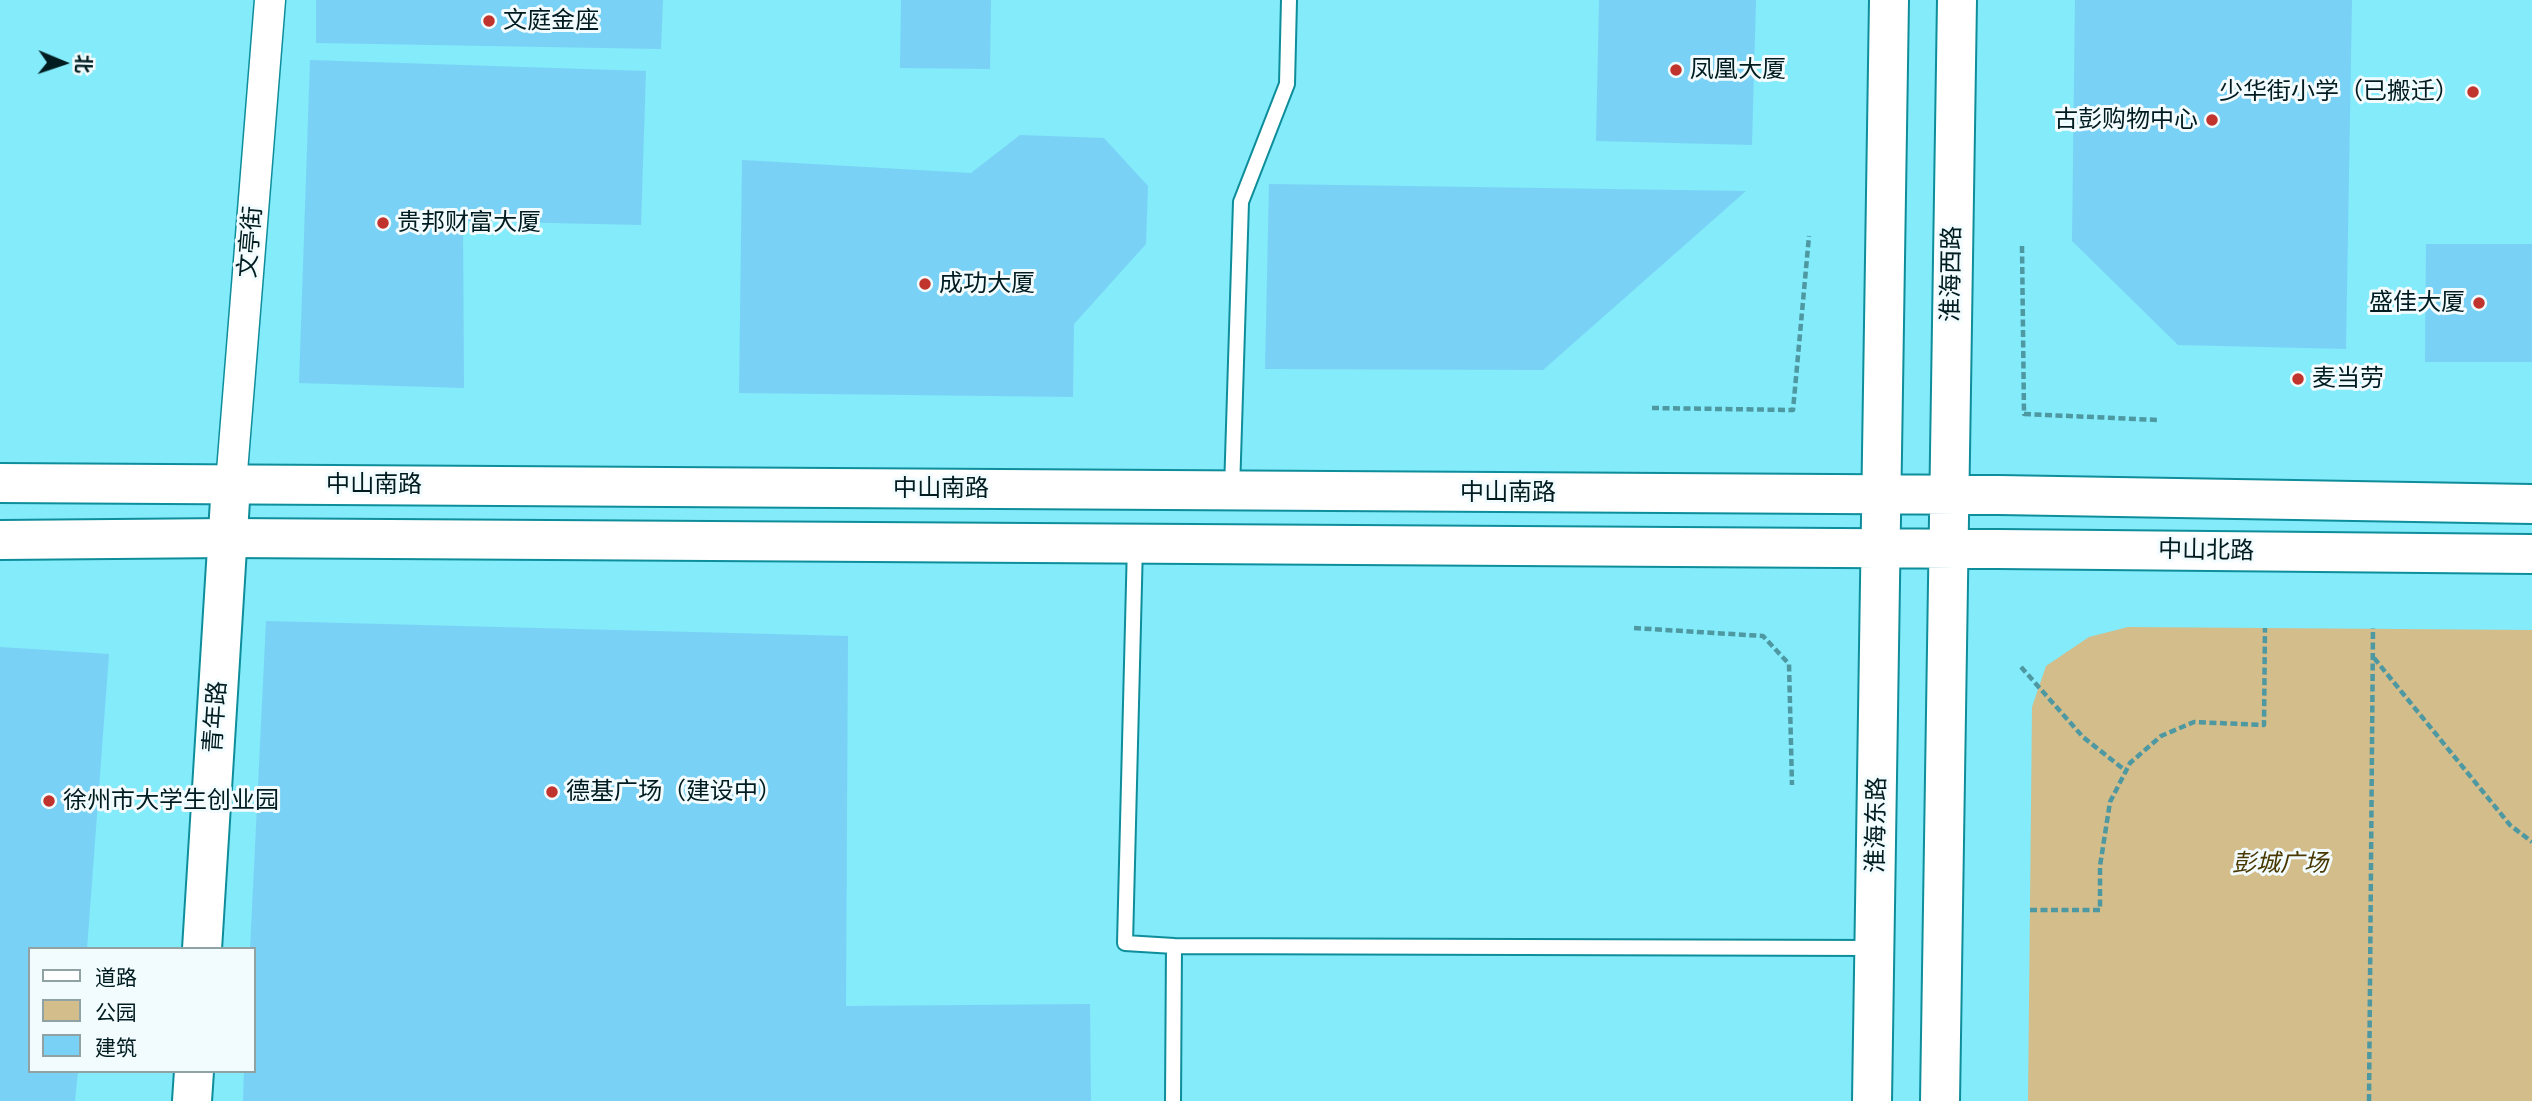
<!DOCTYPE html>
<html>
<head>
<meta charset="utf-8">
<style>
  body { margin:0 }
  #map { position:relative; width:2532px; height:1101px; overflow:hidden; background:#83ebfa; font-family:"Noto Serif","Noto Sans SC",serif }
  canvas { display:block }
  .legend { position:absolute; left:28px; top:947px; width:228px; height:126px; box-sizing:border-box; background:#f2fbfd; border:2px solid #91a2a5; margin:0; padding:9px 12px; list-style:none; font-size:21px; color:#001c20 }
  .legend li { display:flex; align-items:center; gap:14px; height:35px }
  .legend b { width:35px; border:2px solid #91a2a5 }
  .north { position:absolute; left:28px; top:28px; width:70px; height:70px; -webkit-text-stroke:5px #f2fbfd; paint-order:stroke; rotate:92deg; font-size:19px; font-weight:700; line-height:28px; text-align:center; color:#001c20 }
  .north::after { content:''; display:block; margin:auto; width:24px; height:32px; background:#001c20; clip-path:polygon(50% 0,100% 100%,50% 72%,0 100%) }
</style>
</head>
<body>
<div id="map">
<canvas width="2532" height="1101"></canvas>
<ul class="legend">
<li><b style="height:9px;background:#fff"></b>道路</li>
<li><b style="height:19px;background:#d3bd8b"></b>公园</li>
<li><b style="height:19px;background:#7ad1f6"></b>建筑</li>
</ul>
<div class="north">北</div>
</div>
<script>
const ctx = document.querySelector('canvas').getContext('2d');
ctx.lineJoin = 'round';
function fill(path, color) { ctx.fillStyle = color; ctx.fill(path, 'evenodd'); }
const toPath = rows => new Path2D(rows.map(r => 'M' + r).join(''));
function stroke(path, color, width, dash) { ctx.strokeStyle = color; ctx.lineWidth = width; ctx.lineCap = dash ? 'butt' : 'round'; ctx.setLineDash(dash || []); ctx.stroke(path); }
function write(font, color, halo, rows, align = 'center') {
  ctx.font = font + ' "Noto Serif","Noto Sans SC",serif'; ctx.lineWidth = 6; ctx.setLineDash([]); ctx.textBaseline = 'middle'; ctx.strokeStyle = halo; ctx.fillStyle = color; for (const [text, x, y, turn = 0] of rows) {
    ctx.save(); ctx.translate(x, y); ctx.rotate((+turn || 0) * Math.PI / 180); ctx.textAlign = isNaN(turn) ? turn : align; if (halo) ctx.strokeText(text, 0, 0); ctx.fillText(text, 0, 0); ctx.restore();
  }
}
const green = toPath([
  [2128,627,2532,630,2532,1101,2028,1101,2032,707,2046,666,2089,637]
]);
const building = toPath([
  [316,0,663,0,661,49,316,43],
  [901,0,991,0,990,69,900,68],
  [1599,0,1756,0,1752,145,1596,141],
  [2075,0,2352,0,2346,349,2178,345,2072,241],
  [310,60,646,71,641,225,463,221,464,388,299,383],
  [1020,135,1104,138,1148,186,1146,244,1074,324,1073,397,739,393,742,160,971,173],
  [1269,184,1746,191,1543,370,1265,369],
  [2426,244,2532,244,2532,362,2425,362],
  [266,621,848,636,846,1006,1090,1004,1091,1101,243,1101,244,1071,254,1071,254,949,250,949],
  [0,647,109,654,87,949,30,949,30,1071,78,1071,75,1101,0,1101]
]);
const path = toPath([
  [2022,246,2024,414,2159,420],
  [1652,408,1793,410,1809,236],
  [1634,628,1763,636,1789,664,1792,785],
  [2374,658,2510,825,2532,842],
  [2021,667,2083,737,2126,771],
  [2030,910,2100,910,2100,866,2110,802,2130,763,2161,736,2194,722,2264,725,2265,628],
  [2369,1101,2373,628]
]);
const lane = toPath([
  [1232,490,1241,202,1287,84,1289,0],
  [1135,544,1125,943,1174,946,1173,1101],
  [1174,946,1873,948]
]);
const street = toPath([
  [231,484,270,0]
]);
const secondary = toPath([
  [202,949,231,484],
  [192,1101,194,1071]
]);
const primary = toPath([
  [0,483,1999,495,2532,504],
  [0,540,228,538,1998,549,2532,554],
  [1872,1101,1889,0],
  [1940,1101,1957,0]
]);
const markers = [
  [489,21,7,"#c1332d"],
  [1676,70,7,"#c1332d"],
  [2473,92,7,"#c1332d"],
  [2212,120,7,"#c1332d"],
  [383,223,7,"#c1332d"],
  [925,284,7,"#c1332d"],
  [2479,303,7,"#c1332d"],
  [2298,379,7,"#c1332d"],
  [552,792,7,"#c1332d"],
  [49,801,7,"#c1332d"]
];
const poiNames = [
  ["文庭金座",503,21],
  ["凤凰大厦",1690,70],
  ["少华街小学（已搬迁）",2459,92,"right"],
  ["古彭购物中心",2198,120,"right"],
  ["贵邦财富大厦",397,223],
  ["成功大厦",939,284],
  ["盛佳大厦",2465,303,"right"],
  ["麦当劳",2312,379],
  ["德基广场（建设中）",566,792],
  ["徐州市大学生创业园",63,801]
];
const streetNames = [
  ["文亭街",251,242,-85],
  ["淮海西路",1952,274,-89],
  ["中山南路",374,485],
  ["中山南路",941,489],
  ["中山南路",1508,493],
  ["中山北路",2206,551,1],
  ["青年路",216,717,-86],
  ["淮海东路",1877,825,-89]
];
const parkNames = [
  ["彭城广场",2280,864]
];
fill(green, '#d3bd8b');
fill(building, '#7ad1f6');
stroke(lane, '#0e8d9b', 18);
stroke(street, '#0e8d9b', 33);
stroke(secondary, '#0e8d9b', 42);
stroke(primary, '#0e8d9b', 42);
stroke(path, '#4e98a2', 4.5, [7, 3.5]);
stroke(lane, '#fff', 14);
stroke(street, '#fff', 30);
stroke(secondary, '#fff', 38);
stroke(primary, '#fff', 38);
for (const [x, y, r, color] of markers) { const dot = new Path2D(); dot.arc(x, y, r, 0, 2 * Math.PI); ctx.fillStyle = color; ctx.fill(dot); stroke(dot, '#f2fbfd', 2.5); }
write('24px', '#001c20', '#f2fbfd', poiNames, 'left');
write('24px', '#001c20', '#f2fbfd', streetNames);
write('italic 24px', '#493700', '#f2fbfd', parkNames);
</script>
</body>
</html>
